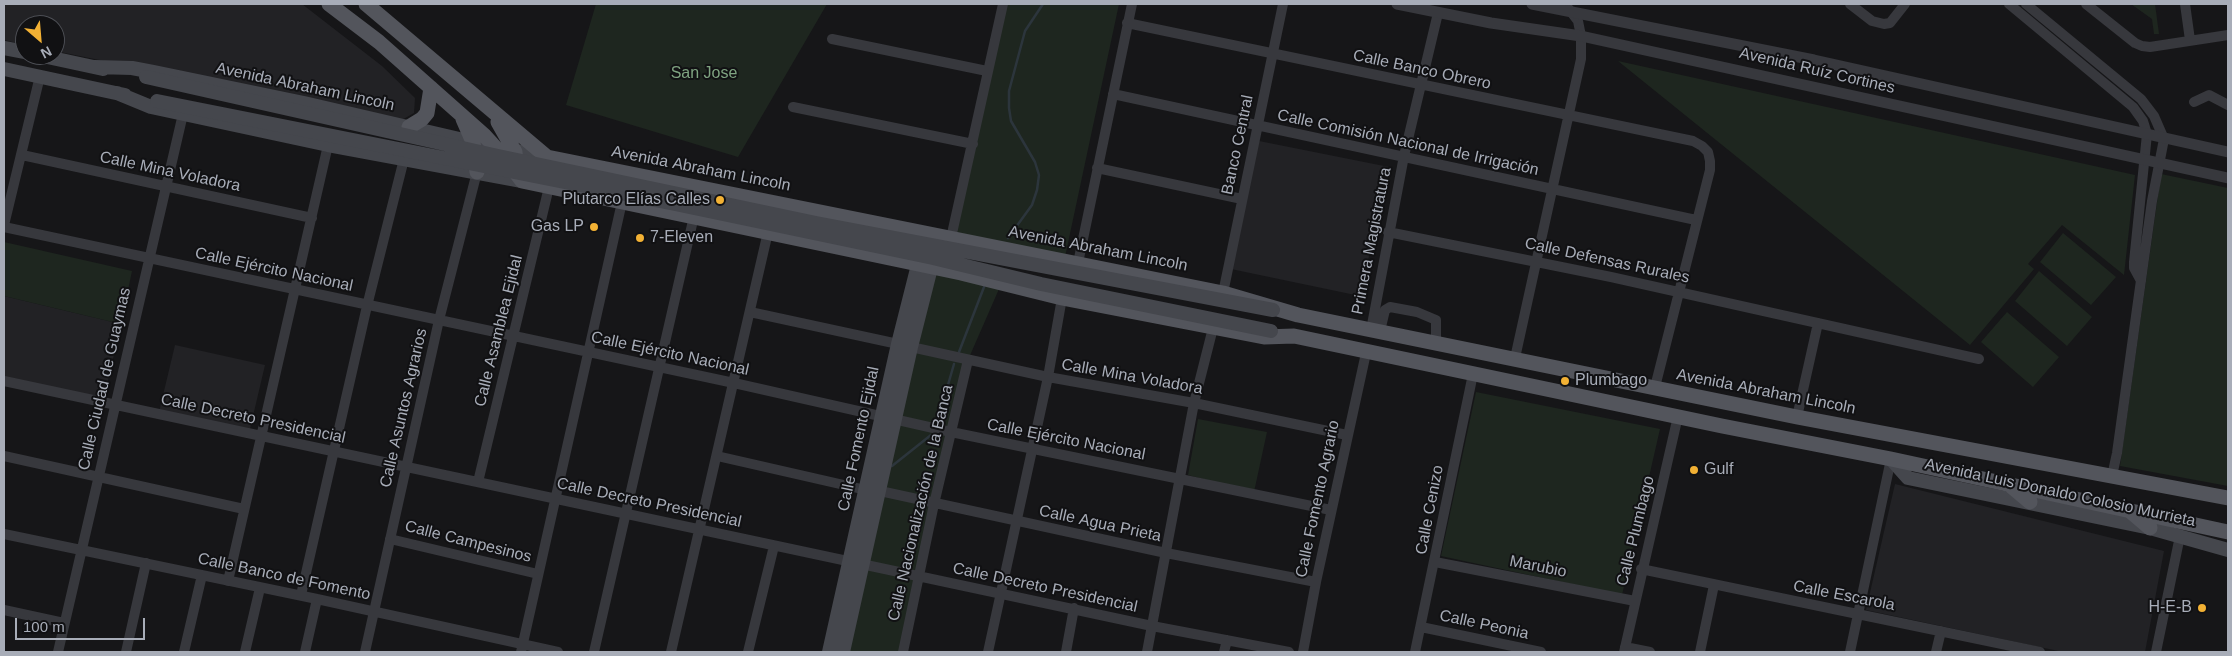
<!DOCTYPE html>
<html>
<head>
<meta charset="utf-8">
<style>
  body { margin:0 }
  #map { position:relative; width:2232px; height:656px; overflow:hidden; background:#161618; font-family:Arial,sans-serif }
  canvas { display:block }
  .frame { position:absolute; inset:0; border:5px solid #a8adb8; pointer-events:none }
  .north { position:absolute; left:15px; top:15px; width:50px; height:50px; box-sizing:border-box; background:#111113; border:1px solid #4d4f55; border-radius:50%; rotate:153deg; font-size:14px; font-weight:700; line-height:20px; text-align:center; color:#a8adb8 }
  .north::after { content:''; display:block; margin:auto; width:18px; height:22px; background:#f2b134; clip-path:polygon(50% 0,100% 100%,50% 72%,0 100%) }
  .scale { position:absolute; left:15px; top:618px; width:130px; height:22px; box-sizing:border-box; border:2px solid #a8adb8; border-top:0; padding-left:6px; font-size:15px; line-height:18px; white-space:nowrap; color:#a8adb8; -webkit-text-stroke:4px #111113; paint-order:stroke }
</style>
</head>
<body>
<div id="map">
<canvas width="2232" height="656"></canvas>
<div class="frame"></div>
<div class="north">N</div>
<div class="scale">100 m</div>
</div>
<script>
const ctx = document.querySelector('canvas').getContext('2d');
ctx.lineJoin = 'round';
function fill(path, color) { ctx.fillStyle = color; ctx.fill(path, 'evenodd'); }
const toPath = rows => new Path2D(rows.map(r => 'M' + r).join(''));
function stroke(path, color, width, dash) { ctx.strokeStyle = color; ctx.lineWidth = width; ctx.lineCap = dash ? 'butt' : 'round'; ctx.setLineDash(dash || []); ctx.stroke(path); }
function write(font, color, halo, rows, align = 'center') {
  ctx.font = font + ' Arial,sans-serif'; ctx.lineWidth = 4; ctx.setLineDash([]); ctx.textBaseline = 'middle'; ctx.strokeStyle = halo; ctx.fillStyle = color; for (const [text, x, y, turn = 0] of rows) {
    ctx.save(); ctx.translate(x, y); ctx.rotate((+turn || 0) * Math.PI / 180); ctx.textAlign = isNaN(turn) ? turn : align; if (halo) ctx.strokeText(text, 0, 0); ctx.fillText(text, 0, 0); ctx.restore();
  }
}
const built = toPath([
  [4,4,302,4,382,66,415,98,414,113,400,121,55,51,55,25,25,25,25,45,4,40],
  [1259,141,1389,167,1360,296,1231,269],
  [4,296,121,324,104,398,4,378],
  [175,345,265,365,249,433,159,412],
  [1895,484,2164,551,2145,652,2063,652,1866,610]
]);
const green = toPath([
  [596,4,827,4,738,157,566,105],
  [1004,4,1119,4,1065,257,955,237],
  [2131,4,2155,4,2159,34,2154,34,2152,19],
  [1618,61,2135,175,2124,275,2062,225,2028,264,2034,269,1970,345],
  [2161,174,2228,188,2228,486,2120,466],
  [2063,233,2116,277,2091,305,2040,262],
  [4,242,132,271,121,324,4,296],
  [932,267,999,289,968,360,903,652,843,652],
  [2039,271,2092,317,2067,346,2015,301],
  [2007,312,2059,357,2033,387,1981,342],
  [1476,392,1660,429,1622,595,1441,556],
  [1198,419,1267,432,1254,492,1188,475]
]);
const stream = toPath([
  [1008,238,1032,205,1037,190,1039,175,1035,162,1011,121,1009,108,1009,91,1025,31,1043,4],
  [959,352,984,287],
  [937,423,954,364],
  [892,466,931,435]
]);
const minor = toPath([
  [1850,4,1872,21,1884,24,1890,23,1905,4],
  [2009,4,2133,107,2143,121,2147,134,2134,262,2134,268,2141,281],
  [2026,4,2141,99,2154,116,2164,139,2152,201,2117,453,2112,476],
  [2086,4,2135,43,2142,46,2150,47,2228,35],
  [2185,4,2190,40],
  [1127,23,1693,141,1702,146,1708,152,1710,161,1710,170,1655,387],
  [832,39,987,71],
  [1113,94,1696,220],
  [2194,102,2209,95,2228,105],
  [793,107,973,144],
  [22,155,312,218],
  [1097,168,1242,199],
  [4,225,40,76],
  [4,227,734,383,951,432,1331,510],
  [1388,232,1611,277,1979,359],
  [951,238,1003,4],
  [1078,263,1132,4],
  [1223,293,1283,4],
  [750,312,898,344],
  [1371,330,1404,156,1438,13],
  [1380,331,1385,310,1390,307,1417,312,1436,320,1436,342],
  [911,347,1048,377,1194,403,1347,435],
  [1515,358,1581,59,1581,36,1578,21,1565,4],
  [4,381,1152,626,1289,652],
  [1797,417,1818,323],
  [4,456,244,509],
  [717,456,866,490],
  [478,482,549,187],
  [880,491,1166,553,1316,582],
  [4,534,317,599,558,652],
  [390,539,538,574],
  [1435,562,1635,601],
  [1641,569,2040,652],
  [228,581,328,145],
  [301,595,367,306,404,159],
  [4,610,64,623],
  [1421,627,1541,652],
  [1625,647,1650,652],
  [58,652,183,114],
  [126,652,146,563],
  [184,652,202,575],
  [245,652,260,588],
  [305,652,317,599],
  [365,652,439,320,477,172],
  [521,652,622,202],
  [594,652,694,216],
  [671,652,768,232],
  [748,652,774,546],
  [903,652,934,504,968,360],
  [988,652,1048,377,1062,298],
  [1066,652,1074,608],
  [1147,652,1194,403,1213,328],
  [1224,652,1227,640],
  [1303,652,1316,582,1366,353],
  [1415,652,1473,374],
  [1624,652,1678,416],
  [1700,652,1714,585],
  [1850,652,1891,459],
  [1936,652,1941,631],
  [2156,652,2180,536]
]);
const tertiary = toPath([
  [1397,4,1491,23,1581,36,2228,178],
  [1532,4,1814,60,2228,152]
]);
const secondary = toPath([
  [4,48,25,52],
  [38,55,103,69],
  [95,67,132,68,153,72,304,103,481,144],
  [4,69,125,95],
  [117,93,151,107,328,145,522,181],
  [505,149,547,157],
  [1891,459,1908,478,2150,528,2228,550],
  [829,652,898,344,921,253],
  [843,652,911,347,934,256]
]);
const primary = toPath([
  [329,4,379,42,484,135,504,157,522,181,961,273,1062,298,1264,337,1294,336,1722,426,1891,459,2228,532],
  [366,4,547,157,1223,293,1298,315,1797,417,2228,498],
  [463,119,473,142,477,172],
  [498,122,515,152,517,171],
  [409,127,422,119,427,113,431,88],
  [2011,486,2030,502],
  [2130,511,2150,528]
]);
const secondaryBridge = toPath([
  [146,77,498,156,816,223,1273,310],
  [157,101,675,204,933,258,1041,284,1271,331]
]);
const markers = [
  [720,200,5,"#f2b134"],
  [594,227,5,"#f2b134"],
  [640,238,5,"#f2b134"],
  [1565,381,5,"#f2b134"],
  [1694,470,5,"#f2b134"],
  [2202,608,5,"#f2b134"]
];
const streetNames = [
  ["Calle Banco Obrero",1422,70,12],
  ["Avenida Ruíz Cortines",1817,71,13],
  ["Avenida Abraham Lincoln",305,87,12],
  ["Calle Comisión Nacional de Irrigación",1408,143,12],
  ["Banco Central",1238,145,-78],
  ["Avenida Abraham Lincoln",701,169,11],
  ["Calle Mina Voladora",170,172,12],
  ["Primera Magistratura",1372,241,-79],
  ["Avenida Abraham Lincoln",1098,249,11],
  ["Calle Defensas Rurales",1607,261,12],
  ["Calle Ejército Nacional",274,270,12],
  ["Calle Asamblea Ejidal",499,331,-76],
  ["Calle Ejército Nacional",670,354,12],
  ["Calle Mina Voladora",1132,377,10],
  ["Calle Ciudad de Guaymas",105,379,-77],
  ["Avenida Abraham Lincoln",1766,392,11],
  ["Calle Asuntos Agrarios",404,408,-77],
  ["Calle Decreto Presidencial",253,419,12],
  ["Calle Fomento Ejidal",859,439,-78],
  ["Calle Ejército Nacional",1066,440,11],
  ["Avenida Luis Donaldo Colosio Murrieta",2060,493,12],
  ["Calle Fomento Agrario",1318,499,-78],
  ["Calle Decreto Presidencial",649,503,12],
  ["Calle Nacionalización de la Banca",921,503,-77],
  ["Calle Cenizo",1430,510,-79],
  ["Calle Agua Prieta",1100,524,12],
  ["Calle Plumbago",1636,531,-76],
  ["Calle Campesinos",468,542,14],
  ["Marubio",1538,567,11],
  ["Calle Banco de Fomento",284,577,12],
  ["Calle Decreto Presidencial",1045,588,12],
  ["Calle Escarola",1844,596,11],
  ["Calle Peonia",1484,625,12]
];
const parkNames = [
  ["San Jose",704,74]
];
const poiNames = [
  ["Plutarco Elías Calles",710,200],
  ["Gas LP",584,227],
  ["7-Eleven",650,238,"left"],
  ["Plumbago",1575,381,"left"],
  ["Gulf",1704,470,"left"],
  ["H-E-B",2192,608]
];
fill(built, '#222225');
fill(green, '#1e261f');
stroke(stream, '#2c353c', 2.5);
stroke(minor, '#37383d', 10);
stroke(tertiary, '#37383d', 11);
stroke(secondary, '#45474d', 14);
stroke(primary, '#53555c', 15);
stroke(secondaryBridge, '#45474d', 14);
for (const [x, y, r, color] of markers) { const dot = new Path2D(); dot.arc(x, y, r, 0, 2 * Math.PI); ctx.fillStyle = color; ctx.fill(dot); stroke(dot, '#111113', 2); }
write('16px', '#a8adb8', '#111113', streetNames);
write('16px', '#7fa381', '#111113', parkNames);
write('16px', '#a8adb8', '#111113', poiNames, 'right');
</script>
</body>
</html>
